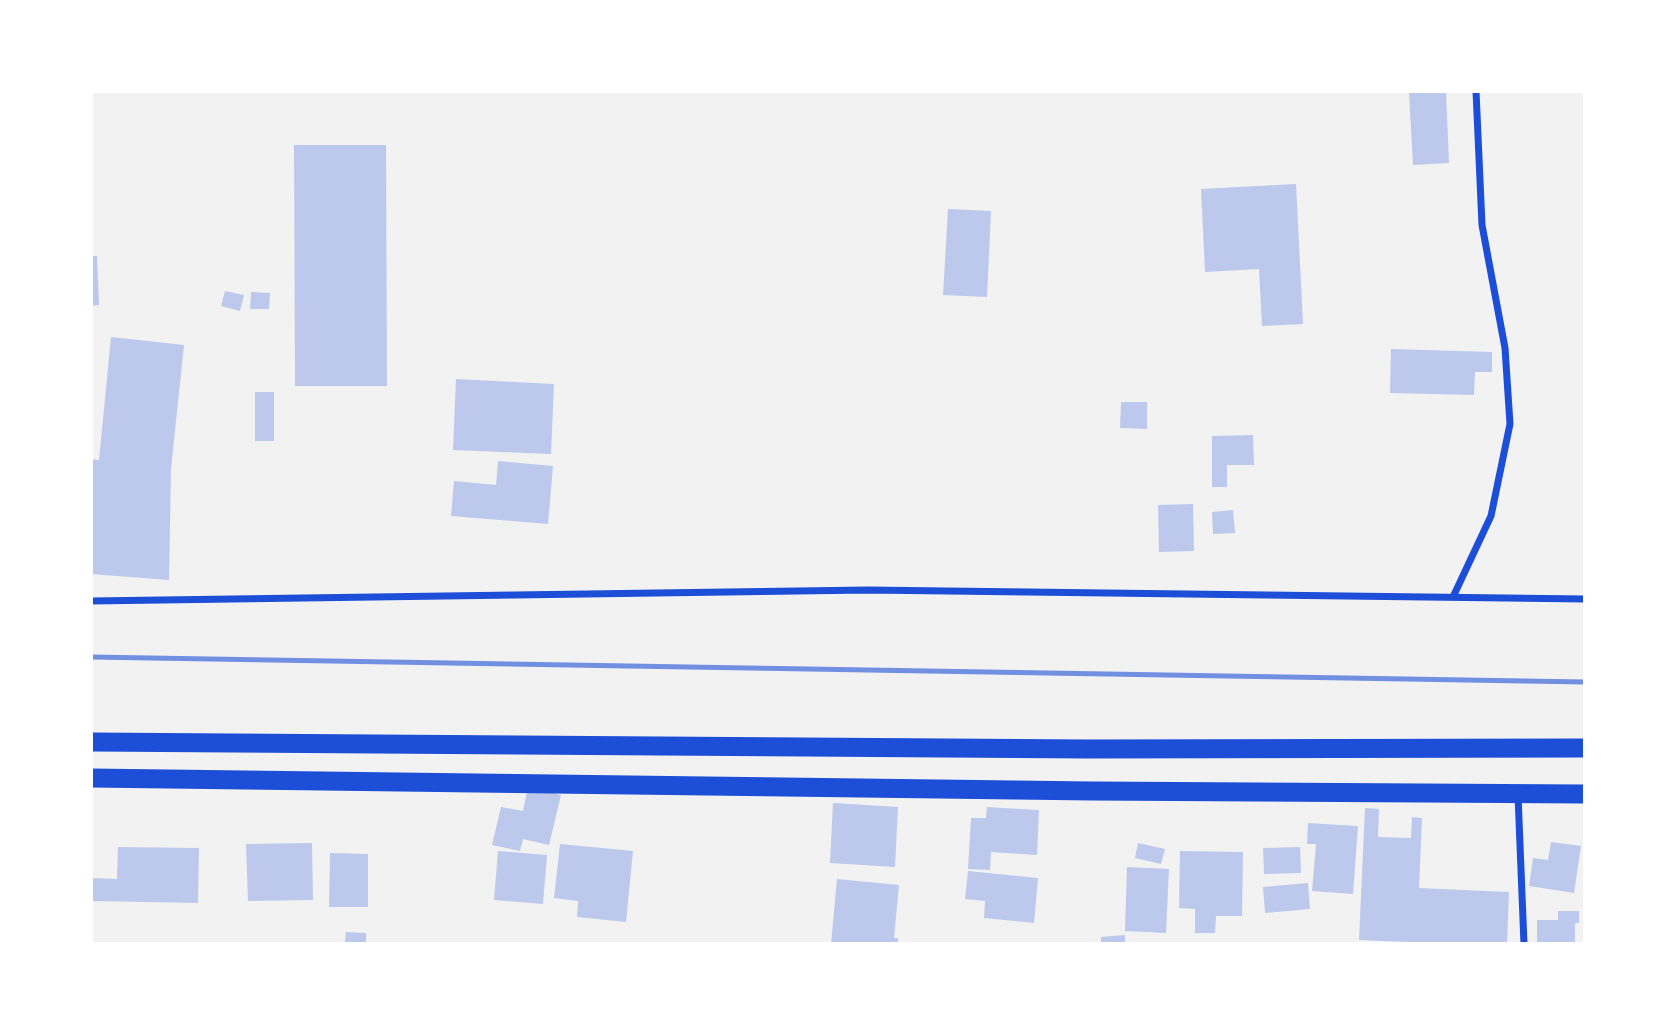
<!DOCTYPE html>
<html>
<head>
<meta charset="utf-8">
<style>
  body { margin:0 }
  #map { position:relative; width:1676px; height:1035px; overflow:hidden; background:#f2f2f2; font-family:"Varela Round",sans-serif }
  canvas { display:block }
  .frame { position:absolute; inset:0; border:93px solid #fff; pointer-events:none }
</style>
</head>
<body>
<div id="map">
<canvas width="1676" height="1035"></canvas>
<div class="frame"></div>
</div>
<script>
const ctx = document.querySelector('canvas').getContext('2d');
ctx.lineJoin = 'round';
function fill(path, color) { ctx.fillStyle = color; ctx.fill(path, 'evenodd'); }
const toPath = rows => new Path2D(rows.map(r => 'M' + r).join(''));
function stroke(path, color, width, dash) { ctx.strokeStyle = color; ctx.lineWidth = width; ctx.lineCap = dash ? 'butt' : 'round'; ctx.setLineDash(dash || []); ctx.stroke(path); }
const building = toPath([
  [1446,91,1449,163,1413,165,1409,93],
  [294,145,386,145,387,386,295,386],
  [1296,184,1303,324,1262,326,1259,269,1205,272,1201,189],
  [948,209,991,211,987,297,943,295],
  [91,256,97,256,99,305,91,306],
  [225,291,244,295,240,311,221,306],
  [251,292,270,293,269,309,250,309],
  [111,337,184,345,171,469,169,580,91,574,91,459,99,460],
  [1391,349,1492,352,1492,372,1475,372,1474,395,1390,393],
  [456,379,554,384,551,454,453,450],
  [255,392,274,392,274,441,255,441],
  [1121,402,1147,402,1147,429,1120,428],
  [1253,435,1254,465,1227,465,1227,487,1212,487,1212,436],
  [498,461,553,466,548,524,451,516,454,481,496,485],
  [1193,504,1194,551,1159,552,1158,505],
  [1233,510,1235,533,1213,534,1212,512],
  [528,787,561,795,549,845,523,839,520,851,492,845,501,807,523,811],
  [833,803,898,807,895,867,830,863],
  [987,807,1039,810,1037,855,991,852,990,870,968,869,971,818,986,818],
  [1365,808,1379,809,1378,837,1411,838,1412,817,1422,818,1419,888,1509,892,1507,944,1457,944,1359,940],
  [1308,823,1358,826,1353,894,1312,891,1316,844,1307,844],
  [1551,842,1581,846,1574,893,1529,886,1533,858,1548,860],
  [312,843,313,900,248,901,246,844],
  [1138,843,1165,849,1161,864,1135,858],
  [560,844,633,851,626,922,577,917,578,901,554,898],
  [118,847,199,848,198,903,91,901,91,878,117,879],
  [1300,847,1301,873,1264,874,1263,848],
  [498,851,547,855,543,904,494,900],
  [1180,851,1243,852,1242,916,1216,916,1215,933,1195,933,1195,909,1179,908],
  [330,853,368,854,368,907,329,907],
  [1127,867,1169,869,1166,933,1125,931],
  [968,871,1038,878,1034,923,984,918,985,901,965,899],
  [837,879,899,885,894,938,898,938,898,944,831,944],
  [1308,883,1310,909,1265,913,1263,887],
  [1558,911,1579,911,1579,923,1575,923,1575,944,1537,944,1537,920,1558,920],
  [346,932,366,933,366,944,345,942],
  [1125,935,1125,944,1101,944,1101,937]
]);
const minor = toPath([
  [1453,597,1491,516,1510,424,1505,348,1482,225,1476,91],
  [91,601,868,590,1585,599],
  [1518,795,1524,944]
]);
const trunk = toPath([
  [91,742,1088,749,1585,748],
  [91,778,1092,791,1585,794]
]);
const rail = toPath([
  [91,657,1585,682]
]);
fill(building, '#bdc9ec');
stroke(minor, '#1d4ed8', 7);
stroke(trunk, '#1d4ed8', 19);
stroke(rail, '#7290e2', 5);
</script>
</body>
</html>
